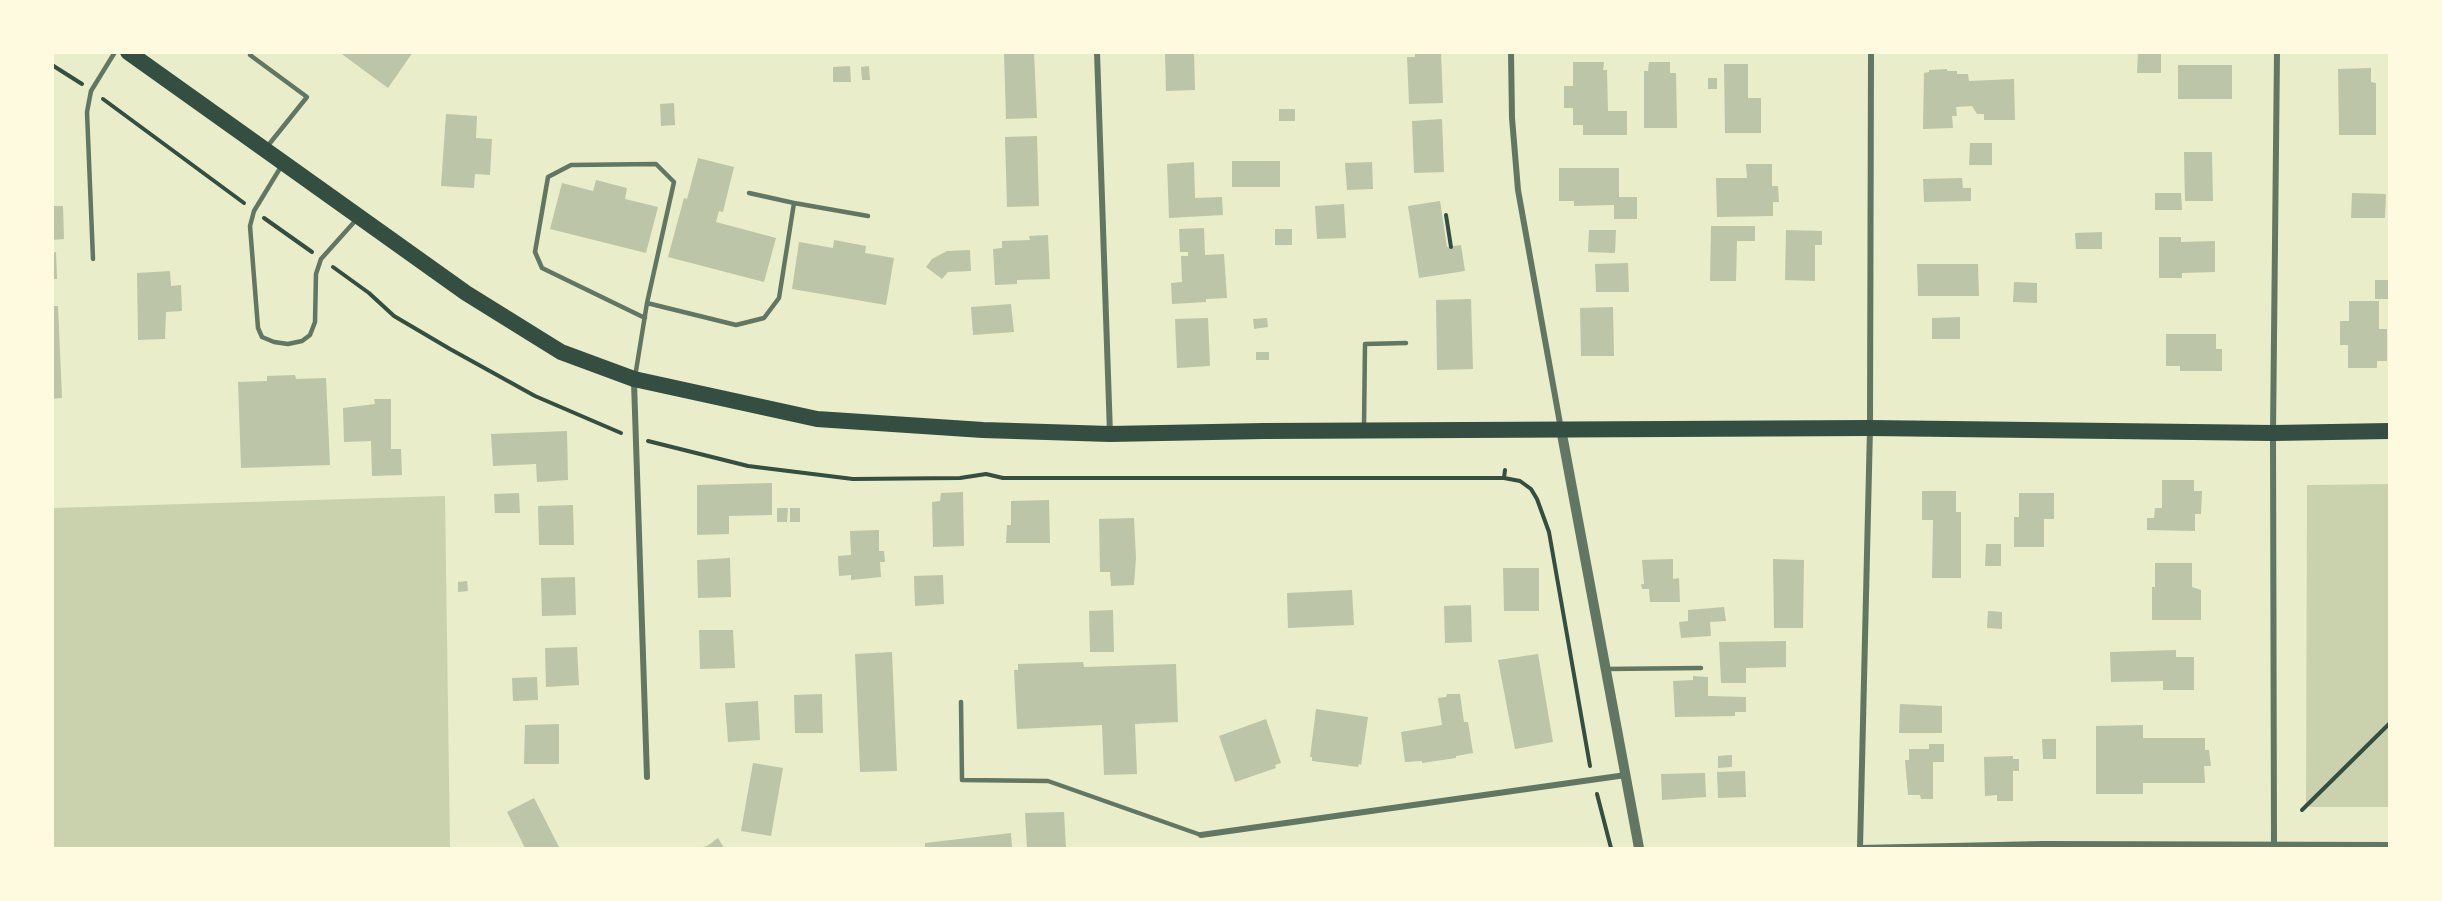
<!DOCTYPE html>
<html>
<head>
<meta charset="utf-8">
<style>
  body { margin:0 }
  #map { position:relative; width:2442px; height:901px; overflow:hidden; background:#e9edc9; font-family:Rubik,sans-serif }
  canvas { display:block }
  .frame { position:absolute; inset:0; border:54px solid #fefae0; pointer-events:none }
</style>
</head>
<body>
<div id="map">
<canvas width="2442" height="901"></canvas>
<div class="frame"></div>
</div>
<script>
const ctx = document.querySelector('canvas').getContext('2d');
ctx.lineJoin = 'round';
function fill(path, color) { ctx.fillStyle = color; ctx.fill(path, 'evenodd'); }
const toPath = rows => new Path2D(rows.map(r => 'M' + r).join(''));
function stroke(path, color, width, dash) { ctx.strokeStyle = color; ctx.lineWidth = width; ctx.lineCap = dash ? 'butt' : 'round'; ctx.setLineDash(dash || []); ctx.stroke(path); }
const green = toPath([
  [2389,484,2389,807,2310,807,2306,803,2307,485],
  [445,496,450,848,53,848,53,508]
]);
const building = toPath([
  [339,52,413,52,388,88],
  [1004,52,1034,52,1037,118,1006,119],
  [1165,52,1194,52,1195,90,1166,91],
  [1415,52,1441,52,1443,103,1409,104,1407,57,1415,57],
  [2138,52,2161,52,2161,73,2137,73],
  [1573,62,1604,62,1603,70,1607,70,1608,111,1627,111,1627,135,1583,135,1583,125,1573,125,1573,108,1564,108,1564,86,1573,86],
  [1649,62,1670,62,1670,73,1676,73,1677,128,1644,128,1644,71,1648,71],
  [1724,64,1748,64,1748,98,1761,98,1761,133,1725,133],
  [2178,65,2232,65,2232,99,2178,99],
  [850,66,851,82,833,82,833,67],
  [869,66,870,80,862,80,861,67],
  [2371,68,2371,82,2376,83,2376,135,2339,135,2338,69],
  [1947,69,1947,71,1957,71,1957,74,1968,74,1969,81,2014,79,2015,120,1984,120,1984,114,1977,114,1972,106,1956,107,1957,116,1952,116,1953,128,1923,129,1924,73,1929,72,1929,70],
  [1708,78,1717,78,1717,89,1708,89],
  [674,103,675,125,661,126,660,104],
  [1279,109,1295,109,1295,121,1279,121],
  [446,114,477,116,476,138,492,139,490,175,475,174,474,188,441,186],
  [1442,119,1444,172,1414,173,1412,121],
  [1037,136,1039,206,1007,207,1005,137],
  [1970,143,1992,143,1992,165,1969,165],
  [2184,152,2212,152,2213,201,2185,201],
  [698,158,734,167,723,212,719,211,716,222,776,238,764,282,668,257,684,198,687,199],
  [1232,161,1280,161,1280,187,1232,187],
  [1194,162,1195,198,1222,197,1223,215,1169,218,1167,164],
  [1372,162,1373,189,1347,190,1345,163],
  [1746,164,1772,164,1772,186,1778,186,1779,202,1773,202,1773,216,1717,217,1716,178,1747,178],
  [1559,168,1619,168,1619,197,1637,197,1637,219,1614,219,1614,205,1574,206,1574,201,1559,201],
  [1962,178,1963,188,1971,188,1971,201,1924,202,1923,179],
  [596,180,627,188,625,199,658,207,646,253,550,229,562,183,593,191],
  [2155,193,2181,193,2182,210,2155,210],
  [2352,193,2386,194,2385,218,2351,218],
  [1440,201,1447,247,1461,245,1465,271,1419,278,1408,206],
  [1344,204,1346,238,1317,239,1315,206],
  [52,206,63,206,64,239,52,240],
  [1711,226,1755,226,1755,241,1737,241,1736,281,1710,281],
  [1204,228,1205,255,1224,254,1227,298,1206,299,1206,302,1172,304,1171,283,1182,282,1181,256,1188,256,1188,252,1180,252,1179,229],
  [1275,229,1292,229,1292,245,1275,245],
  [1589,230,1616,230,1615,253,1588,252],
  [1786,230,1822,231,1822,245,1815,245,1815,281,1785,280],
  [2102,232,2102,249,2076,249,2075,233],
  [1048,235,1050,279,1017,280,1017,284,995,285,993,249,1002,248,1002,241,1030,240,1029,236],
  [2159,237,2181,237,2181,242,2215,241,2215,272,2182,273,2182,278,2159,278],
  [834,240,866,246,865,253,894,258,886,305,792,289,799,242,833,248],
  [970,250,971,271,948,272,942,279,926,267,932,259,947,251],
  [56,252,57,279,52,279,52,253],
  [1628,263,1629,292,1596,292,1595,264],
  [1917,264,1978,264,1979,296,1918,296],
  [170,271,171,286,181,285,182,311,166,312,165,339,138,340,137,273],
  [2375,280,2390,280,2390,299,2375,299],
  [2014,282,2037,283,2037,303,2013,302],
  [1471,299,1473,369,1437,370,1436,300],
  [2349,301,2379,301,2379,329,2387,329,2387,361,2377,361,2377,368,2348,368,2348,345,2340,345,2340,321,2349,321],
  [1011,304,1014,332,973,335,971,307],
  [52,306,58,306,62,398,52,399],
  [1613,307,1614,356,1581,356,1580,308],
  [1960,317,1960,339,1932,339,1932,318],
  [1208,318,1210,366,1177,368,1175,319],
  [1267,318,1268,327,1254,329,1253,319],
  [2166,334,2216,334,2216,349,2222,349,2222,371,2180,371,2180,366,2166,366],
  [1256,352,1269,352,1269,360,1256,360],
  [295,375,296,379,326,378,330,465,241,468,238,382,267,381,267,376],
  [374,399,391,399,391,449,401,449,402,475,372,476,371,441,344,442,343,408,375,404],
  [567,431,568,480,537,482,536,464,493,466,491,434],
  [2162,480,2194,480,2194,491,2202,491,2201,514,2195,514,2195,531,2147,530,2147,518,2154,518,2155,508,2162,508],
  [772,483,772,515,729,516,729,534,697,535,697,485],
  [1922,491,1956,491,1956,512,1961,512,1961,578,1932,578,1933,520,1922,520],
  [963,492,964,546,933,547,932,502,940,501,941,493],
  [519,493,520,513,495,513,494,494],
  [2019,493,2054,493,2054,519,2044,519,2044,547,2014,547,2014,517,2019,517],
  [1049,500,1050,543,1006,543,1007,525,1011,525,1011,501],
  [573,505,574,545,539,545,538,506],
  [777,508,788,508,787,522,777,522],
  [790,508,800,508,800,522,790,522],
  [1134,518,1136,558,1134,585,1111,586,1110,572,1100,572,1099,519],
  [879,530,879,551,884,551,885,562,880,562,881,577,851,580,851,575,839,576,838,556,851,555,850,531],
  [1986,544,2001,544,2001,566,1985,566],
  [730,558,731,597,698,598,697,560],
  [1673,559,1673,579,1679,578,1680,602,1650,602,1649,589,1642,589,1641,584,1644,584,1642,560],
  [1773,559,1804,560,1803,628,1774,628],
  [2155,563,2192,563,2192,587,2201,590,2201,620,2152,620,2152,587,2155,587],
  [1503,568,1539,568,1539,611,1504,611],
  [943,575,944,604,915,606,914,576],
  [575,577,576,615,542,616,541,578],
  [467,581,468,591,458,592,458,582],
  [1352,590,1354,625,1288,628,1287,593],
  [1471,605,1472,642,1445,643,1444,606],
  [1724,607,1726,621,1710,622,1711,636,1681,638,1679,622,1688,621,1688,610],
  [1113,610,1114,652,1090,652,1089,611],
  [1988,611,2002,612,2002,629,1987,628],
  [699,630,733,630,735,668,700,669],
  [1786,641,1786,667,1746,668,1746,683,1721,683,1719,642],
  [577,647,579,685,546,687,545,648],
  [2176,650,2176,657,2194,657,2194,690,2163,690,2163,681,2111,682,2110,652],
  [892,652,897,771,860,772,855,654],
  [1538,654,1553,742,1515,749,1498,660],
  [1083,662,1084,667,1176,664,1178,722,1135,724,1137,774,1104,775,1102,725,1017,729,1014,670,1018,670,1018,664],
  [1693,676,1708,677,1708,696,1746,697,1746,712,1735,712,1735,716,1675,717,1673,681,1693,680],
  [537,677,538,700,513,701,512,678],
  [822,694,823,733,795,733,794,695],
  [1447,694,1460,694,1464,722,1468,722,1473,753,1456,756,1456,758,1422,763,1422,761,1405,762,1401,732,1442,725,1438,698,1446,697],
  [758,701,760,740,728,742,725,703],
  [1900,704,1942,706,1942,733,1899,733],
  [1316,709,1368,717,1361,765,1359,764,1358,767,1312,761,1312,757,1310,757],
  [1266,719,1281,763,1275,765,1276,768,1235,782,1219,736],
  [559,724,559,764,524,764,525,725],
  [2143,725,2143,738,2205,738,2205,750,2209,750,2211,766,2204,766,2205,783,2143,783,2143,794,2096,794,2096,726],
  [2042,739,2056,739,2056,759,2043,759],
  [1929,744,1944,744,1944,762,1933,762,1933,799,1921,799,1920,795,1908,795,1905,760,1909,760,1909,749,1929,749],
  [1732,755,1732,767,1718,768,1718,756],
  [2013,756,2013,759,2019,759,2019,771,2013,771,2013,801,1997,801,1997,795,1985,796,1984,757],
  [753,763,783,768,771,836,741,831],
  [1745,771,1746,797,1718,798,1717,772],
  [1705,773,1706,797,1662,800,1661,774],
  [534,798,559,847,557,848,525,848,507,812],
  [1064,812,1066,848,1027,848,1025,813],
  [1011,833,1012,848,925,848,925,843],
  [718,838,724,848,700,848,707,846]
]);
const path = toPath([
  [52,65,82,84],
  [103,99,244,203],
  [1446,215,1451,247],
  [264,218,312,252],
  [333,267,369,293,394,316,450,349,535,396,621,433],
  [648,441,748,466,853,479,960,478,986,474,1003,478,1504,478,1520,481,1531,489,1537,499,1549,532,1590,766],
  [1504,478,1505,470],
  [1597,794,1611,848],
  [2302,810,2390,723]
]);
const service = toPath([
  [252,52,250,55,307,97,266,148],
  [282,165,254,211,250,226,258,328,262,337,274,342,288,344,302,341,310,335,315,322,316,274,321,259,356,220],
  [794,203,868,216],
  [93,259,87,112,91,91,115,52],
  [645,318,542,268,535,252,548,177,571,165,656,164,674,182,647,303],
  [635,377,647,303,736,325,764,318,779,298,794,203,749,193],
  [1364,426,1365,344,1406,343],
  [1606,669,1701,668],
  [961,702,962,780,1048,781,1201,835]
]);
const minor = toPath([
  [1097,52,1110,434],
  [1511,52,1512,118,1518,190,1561,429],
  [634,382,647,777],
  [1201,835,1626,775],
  [1860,848,1870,428,1871,52],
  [1860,848,2043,844,2390,845],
  [2274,848,2273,433,2277,52]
]);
const tertiary = toPath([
  [1561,429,1639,848]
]);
const trunk = toPath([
  [128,52,466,293,561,352,634,379,817,419,983,430,1110,434,1264,431,1870,428,2273,433,2390,431]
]);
fill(green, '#cad2ad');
fill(building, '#bcc5a7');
stroke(path, '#344e41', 4);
stroke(service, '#617663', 4.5);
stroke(minor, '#617663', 6);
stroke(tertiary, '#617663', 10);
stroke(trunk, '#344e41', 16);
</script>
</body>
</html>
